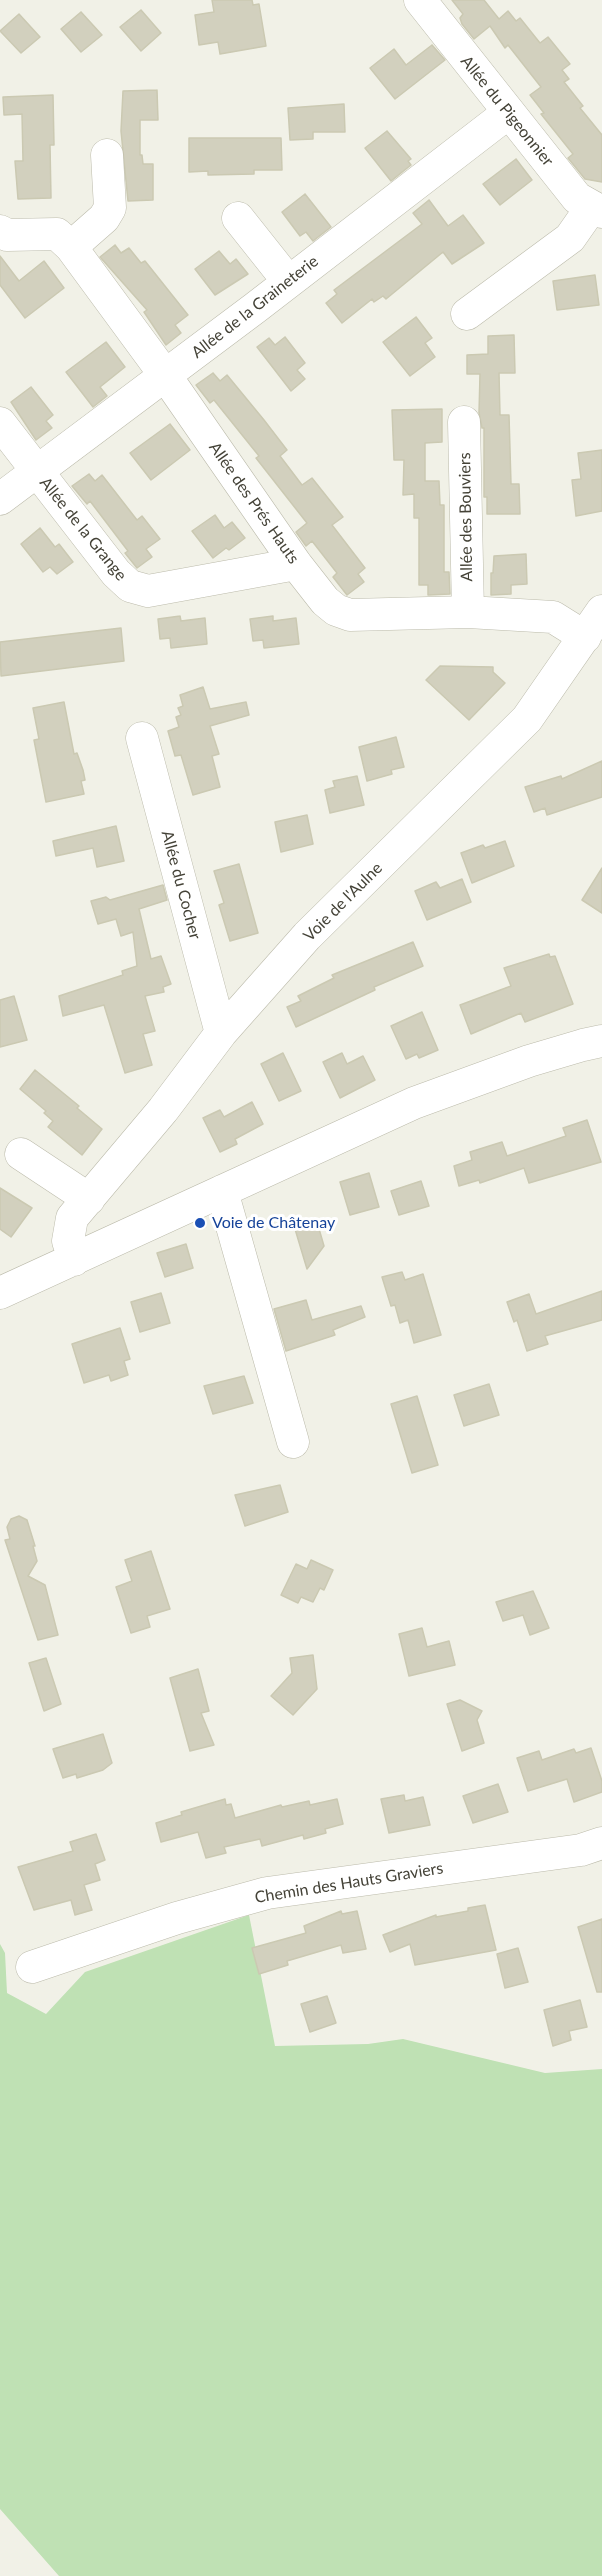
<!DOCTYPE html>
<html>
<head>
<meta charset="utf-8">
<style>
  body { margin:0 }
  canvas { display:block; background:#f1f1e7 }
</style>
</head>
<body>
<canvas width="602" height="2576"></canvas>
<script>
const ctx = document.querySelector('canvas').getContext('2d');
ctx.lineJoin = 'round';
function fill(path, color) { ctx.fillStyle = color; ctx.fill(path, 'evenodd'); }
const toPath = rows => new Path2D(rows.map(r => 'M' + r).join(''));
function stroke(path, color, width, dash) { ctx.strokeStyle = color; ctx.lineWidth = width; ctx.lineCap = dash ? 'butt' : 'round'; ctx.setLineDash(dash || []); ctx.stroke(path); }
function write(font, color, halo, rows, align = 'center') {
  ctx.font = font + ' Lato,sans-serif'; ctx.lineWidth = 6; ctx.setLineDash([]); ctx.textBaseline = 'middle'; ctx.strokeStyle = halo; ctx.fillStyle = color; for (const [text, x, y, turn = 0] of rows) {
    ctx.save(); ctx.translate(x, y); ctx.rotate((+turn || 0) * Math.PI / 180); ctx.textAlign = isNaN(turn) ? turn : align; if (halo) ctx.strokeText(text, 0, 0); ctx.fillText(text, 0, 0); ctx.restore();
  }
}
const green = toPath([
  [249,1915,275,2046,368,2044,403,2039,545,2073,602,2069,602,2576,59,2576,0,2509,0,1944,5,1953,7,1993,46,2014,85,1972]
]);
const building = toPath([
  [212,0,252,0,253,5,259,4,266,46,220,54,218,42,199,45,195,15,214,12,212,0],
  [452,0,484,0,499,19,508,11,516,21,520,18,540,43,548,37,570,64,562,70,569,79,564,82,583,106,580,108,602,135,602,182,585,179,568,158,573,154,541,114,544,113,530,95,541,87,508,45,505,48,490,26,474,39,462,24,460,18,463,14,452,0],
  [141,10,161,33,141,51,120,27,141,10],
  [81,12,102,35,81,52,61,29,81,12],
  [19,14,40,37,21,53,0,31,19,14],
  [432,45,445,60,395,99,370,68,394,49,406,65,432,45],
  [157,90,158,120,140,120,140,155,142,155,143,164,153,164,153,200,128,201,121,131,123,91,157,90],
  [53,95,54,145,50,145,51,198,18,199,15,161,23,161,22,114,4,115,3,97,53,95],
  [344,104,345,132,313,132,313,139,290,140,288,108,344,104],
  [387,131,411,159,408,161,411,165,391,181,365,148,387,131],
  [189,138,281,138,282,170,254,170,254,174,208,175,208,171,189,172,189,138],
  [516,159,532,180,500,205,483,184,516,159],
  [305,194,331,227,313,241,306,232,300,236,282,212,305,194],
  [429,200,448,226,463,215,484,243,452,264,443,252,386,299,383,296,374,302,372,299,342,323,326,303,337,294,334,290,422,224,413,213,429,200],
  [115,245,121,253,129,248,141,263,145,261,188,315,175,325,181,333,166,345,144,312,147,310,100,257,115,245],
  [219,251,230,264,236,259,248,274,215,295,195,269,219,251],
  [0,256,19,281,44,261,64,288,25,318,0,285,0,256],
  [595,275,599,305,557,310,553,281,595,275],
  [416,317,432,338,425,343,435,357,410,376,383,342,416,317],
  [514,335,515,373,499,373,500,415,509,415,511,484,519,484,520,514,487,514,487,497,484,497,484,428,482,428,479,413,480,374,467,374,467,355,488,354,488,336,514,335],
  [285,337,305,363,297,370,305,379,291,391,257,347,269,338,275,345,285,337],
  [106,342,125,367,100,387,107,396,93,407,66,372,106,342],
  [213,373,220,381,227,375,264,420,287,450,280,456,302,485,312,478,343,517,332,525,365,568,358,574,364,582,347,595,333,577,337,573,312,541,306,546,296,532,307,523,256,458,259,456,214,400,210,403,196,385,213,373],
  [31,387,53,415,46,421,52,428,36,440,11,402,31,387],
  [442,409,442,442,425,443,425,481,439,481,440,505,444,505,444,572,449,572,450,594,428,595,428,585,419,585,419,518,414,518,414,494,403,495,404,460,394,460,392,410,442,409],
  [170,424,190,450,151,480,130,453,170,424],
  [602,450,602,511,576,516,572,480,581,479,578,453,602,450],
  [89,474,95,481,102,475,137,520,142,516,160,539,146,549,152,557,137,568,125,553,128,551,90,501,87,504,72,486,89,474],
  [215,515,224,528,232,522,245,538,229,550,226,548,213,558,192,531,215,515],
  [40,528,55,547,59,544,73,562,57,574,50,567,43,572,21,544,40,528],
  [526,554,527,584,511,585,511,594,491,595,491,573,493,573,494,556,526,554],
  [180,616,181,621,205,618,207,644,171,648,170,638,160,639,158,619,180,616],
  [273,616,273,621,296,618,299,644,264,648,263,640,253,641,250,619,273,616],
  [121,628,124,661,1,676,0,642,121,628],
  [440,666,493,667,493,672,505,683,469,720,426,680,440,666],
  [203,687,210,709,246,702,249,715,210,726,219,754,212,756,220,787,193,795,181,755,175,756,168,731,179,727,176,717,181,715,178,708,183,706,180,695,203,687],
  [64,702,74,754,77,753,83,770,85,780,81,781,84,794,46,802,34,740,39,739,33,708,64,702],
  [396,737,404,767,391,770,392,774,367,781,359,747,396,737],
  [602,761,602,797,547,815,545,808,534,812,525,787,561,776,562,779,602,761],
  [357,776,364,805,330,813,325,790,335,787,333,781,357,776],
  [307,815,313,844,281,852,275,822,307,815],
  [116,826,124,861,97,867,93,848,56,856,53,841,116,826],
  [505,841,514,866,472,883,461,853,483,845,485,848,505,841],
  [239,864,258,933,230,941,219,905,224,903,214,871,239,864],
  [602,868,602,913,582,900,602,868],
  [462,879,471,902,427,920,415,891,436,882,440,888,462,879],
  [163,885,167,900,139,909,151,959,161,956,171,984,163,987,164,992,145,996,155,1031,143,1034,152,1065,125,1073,104,1005,63,1016,59,996,123,975,122,971,137,966,133,932,121,936,116,919,98,924,91,901,106,897,110,900,163,885],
  [413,942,423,966,374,987,375,990,296,1027,287,1007,301,1001,298,996,334,978,332,975,413,942],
  [549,954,550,957,555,956,573,1004,525,1022,521,1013,471,1034,460,1005,511,986,504,968,549,954],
  [14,996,27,1040,0,1047,0,1000,14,996],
  [422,1012,438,1050,419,1058,417,1054,406,1059,391,1026,422,1012],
  [283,1053,301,1091,279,1101,261,1064,283,1053],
  [342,1053,347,1064,363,1056,375,1080,340,1098,323,1062,342,1053],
  [35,1070,79,1106,77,1108,102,1129,82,1155,48,1127,53,1121,44,1113,46,1111,20,1089,35,1070],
  [252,1102,263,1124,235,1139,237,1144,220,1152,203,1118,220,1110,224,1117,252,1102],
  [587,1120,601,1162,529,1183,524,1168,480,1183,479,1180,459,1186,454,1166,472,1160,470,1152,502,1142,507,1156,566,1136,563,1128,587,1120],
  [369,1173,379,1207,350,1215,340,1182,369,1173],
  [421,1181,429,1206,399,1215,391,1191,421,1181],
  [0,1188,32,1208,11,1237,0,1229,0,1188],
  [317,1222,324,1246,307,1269,295,1229,317,1222],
  [186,1244,193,1268,165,1277,157,1253,186,1244],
  [402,1272,405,1280,423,1274,441,1335,414,1343,408,1320,400,1323,395,1305,391,1306,382,1277,402,1272],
  [602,1291,602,1320,545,1336,548,1344,527,1351,517,1320,514,1322,507,1302,529,1294,536,1314,602,1291],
  [161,1293,170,1323,140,1332,131,1302,161,1293],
  [306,1300,312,1320,361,1306,365,1317,333,1330,335,1335,286,1351,274,1309,306,1300],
  [120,1328,130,1359,124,1361,128,1375,111,1381,109,1375,84,1383,72,1344,120,1328],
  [244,1376,253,1403,213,1414,204,1386,244,1376],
  [489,1384,499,1415,464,1426,454,1395,489,1384],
  [417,1396,438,1465,412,1473,391,1404,417,1396],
  [280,1485,288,1512,245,1526,235,1495,280,1485],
  [19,1516,27,1520,35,1546,33,1546,37,1561,28,1576,45,1585,58,1635,38,1640,5,1540,10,1539,7,1527,11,1519,19,1516],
  [151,1551,170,1609,147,1616,150,1627,131,1633,116,1587,132,1581,125,1560,151,1551],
  [311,1560,333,1570,324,1590,320,1588,313,1602,301,1597,298,1603,281,1595,296,1564,307,1569,311,1560],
  [533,1591,549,1628,530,1635,523,1615,503,1621,496,1602,533,1591],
  [422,1628,427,1647,449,1641,455,1665,409,1676,399,1634,422,1628],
  [313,1655,317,1689,293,1715,271,1696,292,1673,290,1658,313,1655],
  [46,1658,61,1704,44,1711,29,1663,46,1658],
  [198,1669,209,1711,201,1713,214,1745,190,1751,170,1678,198,1669],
  [460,1700,482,1711,477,1720,484,1743,462,1751,447,1704,460,1700],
  [103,1734,112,1763,103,1770,77,1778,76,1774,63,1778,53,1749,103,1734],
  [591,1748,602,1781,602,1792,574,1802,567,1779,528,1791,517,1758,539,1751,542,1760,574,1749,576,1753,591,1748],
  [498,1784,508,1812,473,1823,463,1796,498,1784],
  [404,1795,405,1801,423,1797,430,1825,389,1833,381,1799,404,1795],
  [225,1799,226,1805,231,1804,235,1818,281,1805,282,1807,309,1801,310,1805,337,1799,343,1824,325,1829,326,1833,304,1839,303,1835,262,1846,260,1839,224,1847,226,1853,206,1858,198,1832,161,1842,156,1823,182,1815,181,1812,225,1799],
  [96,1834,105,1860,95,1864,100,1880,84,1885,92,1910,75,1915,71,1900,34,1910,18,1867,73,1851,70,1842,96,1834],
  [485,1905,496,1950,415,1965,410,1944,390,1952,383,1935,436,1915,436,1917,468,1911,468,1908,485,1905],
  [341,1911,342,1914,357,1911,366,1949,343,1953,341,1945,287,1961,288,1965,259,1974,252,1948,306,1933,304,1926,341,1911],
  [602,1919,602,1992,597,1992,578,1927,602,1919],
  [518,1948,528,1982,505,1988,497,1954,518,1948],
  [327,1996,336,2023,310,2032,301,2004,327,1996],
  [580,2000,587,2027,569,2031,571,2040,553,2046,544,2010,580,2000]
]);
const minor = toPath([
  [420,0,577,198,602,212],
  [238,218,288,281],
  [0,231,7,235,57,234,71,247,165,375,296,564,325,601,336,610,350,615,468,612,553,617,585,637],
  [71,247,104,218,110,208,107,155],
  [467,314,570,238,591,208],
  [464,422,468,612],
  [0,423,116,573,130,586,148,591,296,564],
  [0,499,255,308,508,113],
  [142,738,221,1033],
  [21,1154,89,1199],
  [222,1191,293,1442],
  [74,1260,68,1241,72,1218,163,1110,221,1033,307,936,527,719,602,611],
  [0,1293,414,1103,529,1061,583,1045,602,1041],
  [32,1967,177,1918,267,1893,581,1850,602,1843]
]);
const markers = [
  [200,1223,6,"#1a4fb4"]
];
const streetNames = [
  ["Allée du Pigeonnier",507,111,51],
  ["Allée de la Graineterie",255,307,-38],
  ["Allée des Prés Hauts",254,503,55],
  ["Allée des Bouviers",466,517,-91],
  ["Allée de la Grange",83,529,51],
  ["Allée du Cocher",181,885,75],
  ["Voie de l'Aulne",343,902,-45],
  ["Chemin des Hauts Graviers",349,1883,-9]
];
const transitNames = [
  ["Voie de Châtenay",212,1223]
];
fill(green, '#bfe1b4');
fill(building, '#d2d0be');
stroke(building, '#cbc9b2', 1.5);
stroke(minor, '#bcbbab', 33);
stroke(minor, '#fff', 32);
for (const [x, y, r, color] of markers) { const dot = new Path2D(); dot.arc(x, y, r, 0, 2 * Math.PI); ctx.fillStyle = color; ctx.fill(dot); stroke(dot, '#fff', 2); }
write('16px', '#444237', '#fff', streetNames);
write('16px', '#164399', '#fff', transitNames, 'left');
</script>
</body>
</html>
